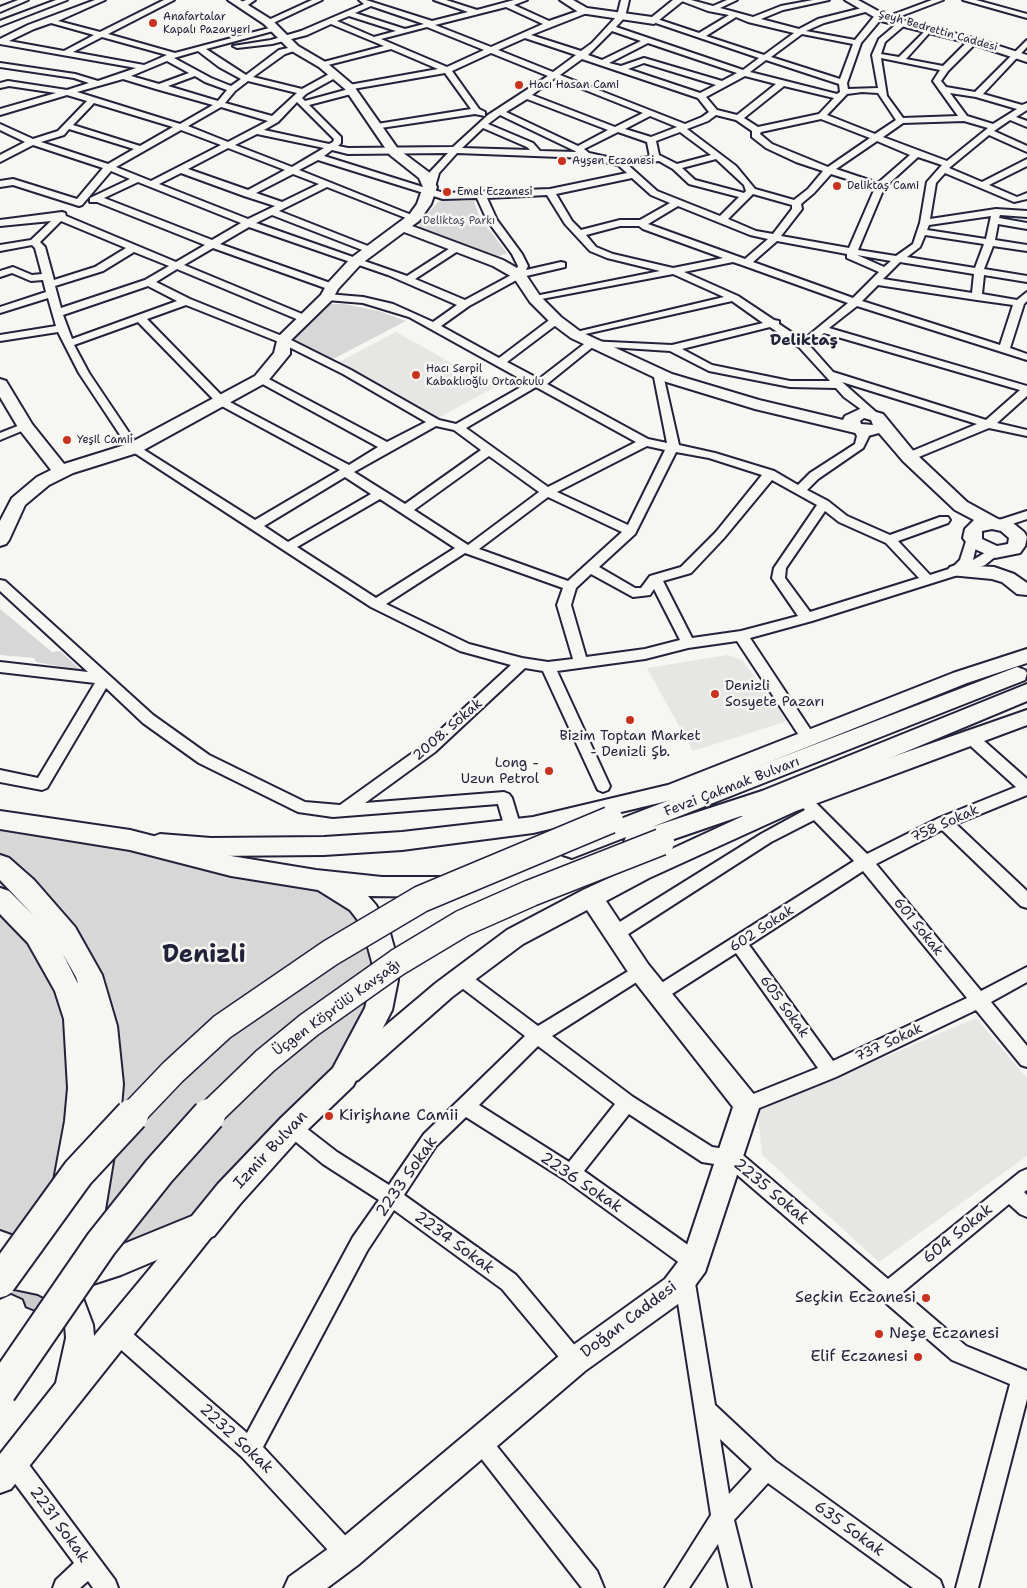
<!DOCTYPE html>
<html>
<head>
<meta charset="utf-8">
<style>
  body { margin:0 }
  canvas { display:block; background:#f6f6f2 }
</style>
</head>
<body>
<canvas width="1027" height="1588"></canvas>
<script>
const ctx = document.querySelector('canvas').getContext('2d');
ctx.lineJoin = 'round';
function fill(path, color) { ctx.fillStyle = color; ctx.fill(path, 'evenodd'); }
const toPath = rows => new Path2D(rows.map(r => 'M' + r).join(''));
function stroke(path, color, width, dash) { ctx.strokeStyle = color; ctx.lineWidth = width; ctx.lineCap = dash ? 'butt' : 'round'; ctx.setLineDash(dash || []); ctx.stroke(path); }
function write(font, color, halo, rows, align = 'center') {
  ctx.font = font + ' "Shantell Sans",sans-serif'; ctx.lineWidth = 5; ctx.setLineDash([]); ctx.textBaseline = 'middle'; ctx.strokeStyle = halo; ctx.fillStyle = color; for (const [text, x, y, turn = 0] of rows) {
    ctx.save(); ctx.translate(x, y); ctx.rotate((+turn || 0) * Math.PI / 180); ctx.textAlign = isNaN(turn) ? turn : align; if (halo) ctx.strokeText(text, 0, 0); ctx.fillText(text, 0, 0); ctx.restore();
  }
}
const built = toPath([
  [396,332,495,387,436,419,339,362],
  [728,655,742,660,788,721,693,751,647,668],
  [976,1018,1027,1078,1027,1156,879,1262,762,1155,758,1111]
]);
const green = toPath([
  [440,200,474,201,480,218,507,253,499,256,424,231,419,227,420,222],
  [325,304,344,304,379,311,406,321,333,359,292,340],
  [0,609,52,652,60,651,81,670,36,662,34,658,0,655],
  [0,820,316,880,373,922,373,1024,203,1226,90,1270,0,1246]
]);
const primaryTunnel = toPath([
  [11,1311,42,1264],
  [24,1323,60,1271]
]);
const street = toPath([
  [18,0,28,0,0,12,0,7,18,0],
  [56,0,67,0,0,26,0,21,56,0],
  [95,0,105,0,58,21,100,32,164,0,174,0,108,34,175,53,277,26,277,30,206,49,246,75,279,50,297,46,297,50,285,54,253,77,302,89,331,73,337,73,337,77,306,94,302,98,305,101,349,89,345,87,349,85,438,69,391,49,320,67,320,63,384,46,331,24,307,35,272,44,237,48,233,46,271,40,301,31,364,4,359,0,366,0,432,21,468,12,434,0,446,0,477,10,514,0,527,0,514,5,549,21,584,9,588,11,587,13,531,35,581,51,592,43,617,16,621,0,629,0,625,17,616,27,743,70,759,58,650,21,657,19,699,33,729,15,708,11,679,0,691,0,713,6,727,0,737,0,720,8,753,17,781,6,813,0,829,0,783,10,761,19,799,29,818,19,866,7,869,7,869,11,824,23,806,31,855,40,876,14,882,14,882,18,861,43,847,83,848,89,878,88,872,55,879,39,899,22,906,24,885,42,881,54,899,57,928,28,932,30,906,59,943,66,970,39,976,39,976,43,948,71,941,81,946,87,975,92,1027,40,1027,47,983,94,1022,105,1027,103,1027,110,1016,117,1027,121,1027,127,1010,120,994,131,1027,146,1027,152,989,135,949,168,982,182,1027,159,1027,166,989,185,1017,197,1027,193,1027,199,1014,202,945,173,936,183,930,219,996,209,1027,211,1027,217,1000,215,999,218,1027,223,1027,229,998,224,995,240,1027,245,1027,251,993,246,984,269,1027,276,1027,282,984,275,982,294,1017,300,1027,292,1027,301,1024,304,1010,348,1027,354,1027,360,857,306,829,328,1027,386,1027,396,997,423,1027,430,1027,436,989,428,909,461,905,460,905,454,977,424,842,382,877,413,877,417,873,418,844,397,836,388,790,387,709,371,670,351,594,346,547,384,648,439,667,443,653,372,658,369,662,370,679,445,715,453,774,471,798,485,810,473,855,444,857,436,853,429,859,426,863,427,869,436,863,448,818,479,807,490,828,501,847,516,890,535,940,517,948,517,950,520,948,523,898,541,930,575,952,568,960,560,968,535,976,535,978,538,973,560,991,549,995,548,1001,552,985,565,961,574,812,621,750,638,814,735,816,739,814,743,804,743,737,641,688,648,645,659,557,671,610,786,608,790,603,792,598,790,596,786,543,671,525,668,435,752,365,803,504,792,509,794,512,798,521,828,518,832,513,834,508,832,505,828,498,804,333,817,298,812,199,763,143,723,106,688,47,788,42,790,0,782,0,770,38,778,95,683,0,672,0,662,88,672,0,591,0,580,5,581,153,715,209,755,305,802,340,805,425,744,511,665,460,651,371,607,130,450,79,373,58,332,0,341,0,335,56,326,48,298,0,313,0,307,46,292,43,280,31,281,12,273,0,277,0,271,13,267,32,275,42,274,35,248,32,245,0,251,0,245,31,240,51,221,0,226,0,220,62,212,65,213,66,216,176,262,205,245,97,202,90,202,90,198,130,179,111,171,82,205,79,206,13,185,0,187,0,181,13,179,77,199,103,168,33,145,0,162,0,155,25,142,0,130,0,124,33,139,58,131,87,101,67,95,0,115,0,109,56,93,9,86,0,88,0,83,8,81,67,90,89,83,74,78,0,67,0,63,75,74,98,81,136,68,0,44,0,39,28,25,95,0],
  [371,6,424,24,405,29,355,13,371,6],
  [506,7,543,24,491,47,435,25,506,7],
  [349,16,396,31,374,37,337,21,349,16],
  [736,17,748,22,794,33,764,55,706,36,736,17],
  [51,23,94,35,64,51,9,41,34,29,51,23],
  [427,27,484,50,447,67,381,39,427,27],
  [612,31,641,41,602,60,588,55,612,31],
  [802,34,853,44,840,79,771,57,802,34],
  [102,37,167,55,144,65,73,52,102,37],
  [525,38,576,55,553,72,498,50,525,38],
  [648,43,737,73,722,81,644,58,621,66,609,63,648,43],
  [198,51,219,67,241,79,231,86,211,78,174,58,198,51],
  [491,53,548,76,488,115,453,147,348,148,338,146,341,143,341,137,309,105,355,93,356,91,353,89,445,73,471,109,377,124,374,125,374,129,475,114,485,116,485,112,479,109,452,71,491,53],
  [881,58,940,70,933,81,958,116,903,118,887,96,881,58],
  [582,59,698,98,709,112,702,117,685,124,560,75,582,59],
  [766,60,839,84,840,92,837,94,750,72,766,60],
  [167,61,189,73,159,84,131,76,167,61],
  [644,63,716,85,700,93,628,69,644,63],
  [195,76,205,82,227,90,218,101,168,86,195,76],
  [745,76,776,84,737,115,717,110,706,97,745,76],
  [555,78,643,113,615,127,532,95,555,78],
  [123,79,156,89,213,105,180,124,77,92,123,79],
  [248,81,297,93,272,116,225,103,235,91,248,81],
  [784,86,834,98,819,114,758,127,744,118,784,86],
  [862,92,878,93,896,120,875,134,827,115,847,94,862,92],
  [950,93,976,97,1017,109,993,124,967,116,950,93],
  [527,99,608,130,578,146,506,112,527,99],
  [297,102,334,139,333,142,329,144,264,130,278,122,297,102],
  [94,103,173,127,140,146,73,125,94,103],
  [221,107,268,121,228,142,188,126,221,107],
  [500,115,575,151,576,152,540,151,533,143,488,124,500,115],
  [716,115,736,120,752,131,752,137,766,148,796,162,823,171,808,189,794,200,755,189,736,166,687,129,708,121,716,115],
  [650,116,677,127,651,137,625,129,650,116],
  [821,119,870,138,828,167,772,144,760,134,761,132,821,119],
  [964,121,988,128,947,161,883,137,903,123,964,121],
  [483,128,527,147,530,150,462,148,483,128],
  [69,129,134,149,108,164,41,142,64,135,69,129],
  [181,130,221,145,151,181,116,167,181,130],
  [618,132,647,142,650,157,621,160,589,153,584,149,618,132],
  [680,132,711,155,677,164,659,155,656,141,680,132],
  [257,134,324,148,292,167,235,145,257,134],
  [877,141,910,155,878,183,836,169,877,141],
  [228,148,285,170,248,190,188,169,228,148],
  [332,150,348,154,448,153,430,172,426,188,324,156,332,150],
  [457,153,586,158,618,165,627,173,550,189,444,193,431,189,435,187,439,173,457,153],
  [918,157,942,165,927,182,920,223,913,244,896,256,858,250,884,188,918,157],
  [716,159,744,185,746,191,744,193,695,180,682,168,716,159],
  [318,160,443,199,477,198,487,220,512,254,518,266,515,273,465,300,415,279,461,249,461,245,455,245,407,276,256,223,272,215,370,253,375,250,373,248,279,211,327,187,411,220,419,218,299,170,318,160],
  [659,161,673,169,689,184,739,197,720,216,657,191,628,165,659,161],
  [181,173,244,196,275,206,248,219,159,184,181,173],
  [293,174,319,184,282,202,256,193,293,174],
  [831,174,875,188,849,248,781,236,802,209,801,204,814,193,831,174],
  [632,178,651,195,670,203,640,220,620,220,581,230,572,221,556,194,632,178],
  [138,182,241,223,212,240,104,198,138,182],
  [753,194,792,205,792,209,773,234,756,231,728,219,753,194],
  [547,195,565,224,590,251,607,258,660,271,535,296,530,299,531,301,673,274,724,297,572,333,572,337,732,301,763,323,672,345,588,341,539,379,507,362,560,322,560,318,552,318,499,358,441,326,469,306,522,277,565,267,565,263,561,262,526,270,528,266,522,254,497,220,487,198,547,195],
  [678,206,750,235,768,239,745,259,648,224,678,206],
  [991,216,986,239,927,230,929,225,991,216],
  [61,221,126,248,95,267,54,280,45,247,40,242,61,221],
  [620,226,639,226,643,229,723,258,673,268,613,254,596,247,586,235,620,226],
  [249,227,388,275,457,305,433,322,393,304,363,297,327,294,322,297,327,300,363,303,409,317,528,383,456,424,439,420,351,370,287,338,190,299,156,282,177,269,299,320,307,320,307,316,184,265,213,248,328,289,336,289,336,285,220,244,249,227],
  [925,235,984,244,975,268,907,257,920,247,925,235],
  [777,241,847,254,847,258,879,272,853,298,753,262,777,241],
  [134,252,169,266,145,280,61,308,55,286,103,271,134,252],
  [857,255,891,261,884,267,857,255],
  [733,262,742,265,848,303,803,340,779,324,779,321,774,320,738,296,684,272,733,262],
  [900,262,974,274,972,293,883,279,900,262],
  [878,285,977,300,1013,305,1000,345,862,301,878,285],
  [148,286,177,301,72,339,63,315,148,286],
  [186,305,279,342,343,374,426,422,387,442,265,377,257,377,257,381,378,447,349,465,226,400,147,319,186,305],
  [138,322,218,404,340,470,255,520,138,446,89,373,74,345,138,322],
  [770,327,799,347,830,381,790,381,712,365,682,349,770,327],
  [824,333,1020,390,986,420,833,372,809,345,824,333],
  [536,387,636,442,548,487,466,428,536,387],
  [436,426,454,430,481,450,405,504,354,472,436,426],
  [647,446,665,450,628,525,557,492,647,446],
  [676,452,709,458,762,475,716,532,681,567,650,576,641,588,635,588,599,567,635,534,676,452],
  [489,456,539,492,468,545,414,510,489,456],
  [345,477,371,494,288,542,264,526,345,477],
  [772,480,817,505,774,568,772,578,798,616,741,631,692,638,663,581,691,573,724,538,772,480],
  [548,497,622,532,568,581,479,549,548,497],
  [380,499,455,548,376,598,297,547,380,499],
  [825,511,839,522,886,543,919,578,810,612,785,578,786,568,825,511],
  [465,553,563,588,557,605,573,659,548,662,522,658,469,644,386,604,465,553],
  [591,574,633,597,650,595,654,589,680,640,645,649,586,657,571,605,576,588,591,574],
  [246,0,255,0,245,7,239,7,239,3,246,0],
  [312,0,322,0,271,24,264,22,312,0],
  [932,0,943,0,888,21,881,19,932,0],
  [963,0,976,0,1027,14,1027,18,963,0],
  [25,423,29,424,29,428,0,440,0,433,25,423],
  [1027,511,1027,519,1000,528,994,524,996,521,1027,511],
  [969,731,974,732,1027,779,1027,795,956,824,1027,891,1027,908,1021,906,942,830,876,864,981,991,1027,967,1027,982,991,1002,1027,1046,1027,1067,1021,1065,976,1010,836,1077,747,1113,741,1111,738,1105,741,1099,818,1068,736,953,664,999,658,1001,652,999,650,994,652,989,854,861,814,820,771,842,622,938,616,940,610,938,608,933,610,928,761,834,805,810,796,800,799,796,809,796,867,854,939,818,1016,787,964,740,962,736,964,732,969,731],
  [863,871,967,998,833,1061,749,945,863,871],
  [640,964,646,966,648,971,646,976,552,1036,633,1097,712,1147,738,1151,888,1279,1020,1172,1027,1169,1027,1190,1024,1192,1027,1195,1027,1217,1020,1214,1009,1204,903,1292,966,1346,1027,1371,1027,1399,978,1588,956,1588,1010,1384,952,1360,727,1166,702,1162,629,1114,584,1171,702,1255,705,1262,702,1269,695,1272,688,1269,564,1179,466,1117,436,1146,404,1195,516,1275,582,1354,585,1361,582,1368,575,1371,568,1368,502,1289,394,1210,367,1251,263,1447,355,1546,358,1554,355,1562,347,1565,339,1562,242,1457,110,1340,107,1333,110,1326,117,1323,124,1326,247,1433,353,1237,379,1200,323,1164,285,1133,282,1127,285,1121,291,1119,297,1121,337,1152,389,1185,424,1134,525,1036,454,982,452,977,454,972,460,970,466,972,538,1026,640,964],
  [538,1046,615,1104,569,1162,479,1105,538,1046],
  [684,1267,691,1270,694,1277,715,1405,775,1461,940,1580,943,1588,913,1588,768,1483,734,1520,751,1588,729,1588,718,1544,689,1588,665,1588,711,1515,674,1277,677,1270,684,1267],
  [720,1439,752,1469,729,1494,720,1439],
  [480,1430,487,1434,597,1571,604,1588,582,1588,473,1448,469,1441,473,1434,480,1430],
  [13,1451,21,1454,115,1580,118,1588,93,1588,88,1581,80,1588,53,1588,56,1580,74,1563,5,1470,2,1462,5,1454,13,1451]
]);
const secondary = toPath([
  [228,0,240,0,272,20,298,46,327,63,353,85,398,149,430,173,437,187,431,204,419,221,412,226,503,260,524,272,540,296,561,317,581,332,672,374,759,400,843,420,845,416,862,408,883,414,915,453,967,502,998,519,1013,523,1024,532,1027,537,1025,546,1020,553,995,558,970,547,963,538,965,529,974,520,955,510,903,461,879,433,868,436,755,409,660,380,571,338,551,323,530,302,514,278,493,266,404,232,361,264,338,289,332,300,290,341,290,354,267,382,140,452,73,473,49,485,25,505,9,540,6,544,0,546,0,521,12,498,37,477,51,470,19,429,0,397,0,379,6,381,32,424,64,464,128,444,255,376,274,353,278,337,321,295,327,284,351,258,409,215,417,204,423,187,419,178,390,155,345,89,319,67,290,50,264,24,228,0],
  [864,418,871,420,873,425,861,424,860,421,864,418],
  [992,529,1001,531,1009,538,1008,544,997,546,982,539,982,531,992,529],
  [560,0,573,0,587,8,652,17,673,0,684,0,654,24,580,13,560,0],
  [845,0,858,0,889,17,977,39,1027,55,1027,62,969,43,881,21,845,0],
  [956,565,994,567,1014,574,1027,583,1027,595,1017,594,1002,582,992,579,950,575,947,571,950,567,956,565],
  [1027,649,1027,663,967,683,680,798,533,833,402,850,324,855,211,856,160,852,152,849,149,843,152,837,160,834,211,838,324,837,402,832,533,817,668,785,953,673,1027,649],
  [1027,710,1027,725,796,811,649,878,606,901,648,964,756,1097,760,1105,705,1272,685,1299,585,1371,358,1565,327,1588,284,1588,289,1577,336,1543,565,1351,665,1279,684,1254,733,1107,632,978,587,910,523,944,452,997,358,1080,349,1083,340,1080,336,1072,340,1064,436,983,507,930,583,890,769,804,875,763,1027,710],
  [202,1214,212,1218,216,1227,212,1236,11,1489,0,1493,0,1454,56,1383,66,1338,65,1325,60,1312,49,1300,38,1294,0,1286,0,1258,40,1267,69,1280,81,1293,93,1325,94,1336,192,1218,202,1214]
]);
const primary = toPath([
  [1017,667,1025,670,1027,673,1025,680,652,827,762,791,1027,684,1027,701,754,815,746,817,741,816,636,852,627,849,624,842,626,837,572,858,563,855,560,848,563,841,1017,667],
  [0,811,130,830,231,856,316,870,382,877,449,877,458,880,462,887,458,894,449,897,368,896,376,905,390,933,398,962,398,980,392,1010,353,1086,301,1136,240,1204,214,1236,121,1275,90,1285,46,1284,0,1267,0,1231,11,1235,22,1245,43,1252,39,1243,52,1191,65,1121,68,1088,64,1019,55,991,28,943,0,914,0,888,9,891,33,915,0,880,0,855,9,858,34,880,75,927,102,975,117,1026,123,1084,120,1119,103,1222,89,1255,121,1245,192,1216,218,1184,281,1118,333,1068,365,1008,372,980,372,962,364,933,357,919,350,910,318,890,231,876,130,850,0,829,0,811],
  [63,954,76,977,78,983,77,982,63,954],
  [11,1295,22,1300,25,1308,35,1312,40,1323,35,1334,11,1366,0,1371,0,1300,11,1295]
]);
const primaryBridgeFar1 = toPath([
  [131,1116,173,1072,222,1027,330,953,421,899,610,820],
  [208,1116,265,1061,309,1025,398,962,463,923,531,893,661,842]
]);
const primaryBridge = toPath([
  [0,1281,78,1173,132,1115],
  [0,1391,101,1244,159,1171,209,1115]
]);
const markers = [
  [153,23,5,"#c8321e"],
  [519,85,5,"#c8321e"],
  [562,161,5,"#c8321e"],
  [837,186,5,"#c8321e"],
  [447,192,5,"#c8321e"],
  [416,375,5,"#c8321e"],
  [67,440,5,"#c8321e"],
  [715,694,5,"#c8321e"],
  [630,720,5,"#c8321e"],
  [549,771,5,"#c8321e"],
  [329,1116,5,"#c8321e"],
  [926,1298,5,"#c8321e"],
  [879,1334,5,"#c8321e"],
  [918,1357,5,"#c8321e"]
];
const farPoinames = [
  ["Anafartalar",163,17],
  ["Kapalı Pazaryeri",163,30],
  ["Hacı Hasan Cami",529,85],
  ["Ayşen Eczanesi",572,161],
  ["Deliktaş Cami",847,186],
  ["Emel Eczanesi",457,192],
  ["Hacı Serpil",426,369],
  ["Kabaklıoğlu Ortaokulu",426,382],
  ["Yeşil Camii",77,440]
];
const farStreetnames = [
  ["Şeyh Bedrettin Caddesi",938,31,16]
];
const farParknames = [
  ["Deliktaş Parkı",459,221]
];
const poiNames = [
  ["Denizli",725,686],
  ["Sosyete Pazarı",725,702],
  ["Bizim Toptan Market",630,736,"center"],
  ["- Denizli Şb.",630,752,"center"],
  ["Long -",539,763,"right"],
  ["Uzun Petrol",539,779,"right"]
];
const streetNames = [
  ["2008. Sokak",448,730,-41],
  ["Fevzi Çakmak Bulvarı",732,787,-21],
  ["758 Sokak",945,824,-24],
  ["601 Sokak",918,927,51],
  ["602 Sokak",762,929,-33],
  ["605 Sokak",784,1007,54],
  ["Üçgen Köprülü Kavşağı",337,1008,-36],
  ["737 Sokak",889,1043,-25]
];
const farDistrictnames = [
  ["Deliktaş",804,341]
];
const nearPoinames = [
  ["Kirişhane Camii",339,1116],
  ["Seçkin Eczanesi",916,1298,"right"],
  ["Neşe Eczanesi",889,1334],
  ["Elif Eczanesi",908,1357,"right"]
];
const nearStreetnames = [
  ["Izmir Bulvan",271,1150,-47],
  ["2233 Sokak",407,1177,-55],
  ["2236 Sokak",581,1183,34],
  ["2235 Sokak",771,1192,40],
  ["604 Sokak",958,1234,-39],
  ["2234 Sokak",454,1243,36],
  ["Doğan Caddesi",629,1320,-37],
  ["2232 Sokak",236,1439,43],
  ["2231 Sokak",59,1525,54],
  ["635 Sokak",849,1529,36]
];
const townNames = [
  ["Denizli",204,956]
];
fill(built, '#e6e6e4');
fill(green, '#d7d7d7');
stroke(primaryTunnel, '#cccccd', 32, [32, 16]);
stroke(street, '#22223b', 4);
stroke(secondary, '#22223b', 4);
stroke(primary, '#22223b', 4);
fill(street, '#f6f6f2');
fill(secondary, '#f6f6f2');
fill(primary, '#f6f6f2');
stroke(primaryBridgeFar1, '#22223b', 29, []);
stroke(primaryBridge, '#22223b', 36, []);
stroke(primaryBridgeFar1, '#f6f6f2', 26);
stroke(primaryBridge, '#f6f6f2', 32);
for (const [x, y, r, color] of markers) { const dot = new Path2D(); dot.arc(x, y, r, 0, 2 * Math.PI); ctx.fillStyle = color; ctx.fill(dot); stroke(dot, '#f6f6f2', 2); }
write('11px', '#22223b', '#f6f6f2', farPoinames, 'left');
write('11px', '#22223b', '#f6f6f2', farStreetnames);
write('11px', '#4f4f62', '#f6f6f2', farParknames);
write('14px', '#22223b', '#f6f6f2', poiNames, 'left');
write('14px', '#22223b', '#f6f6f2', streetNames);
write('bold 16px', '#22223b', '#f6f6f2', farDistrictnames);
write('16px', '#22223b', '#f6f6f2', nearPoinames, 'left');
write('16px', '#22223b', '#f6f6f2', nearStreetnames);
write('bold 24px', '#22223b', '#f6f6f2', townNames);
</script>
</body>
</html>
